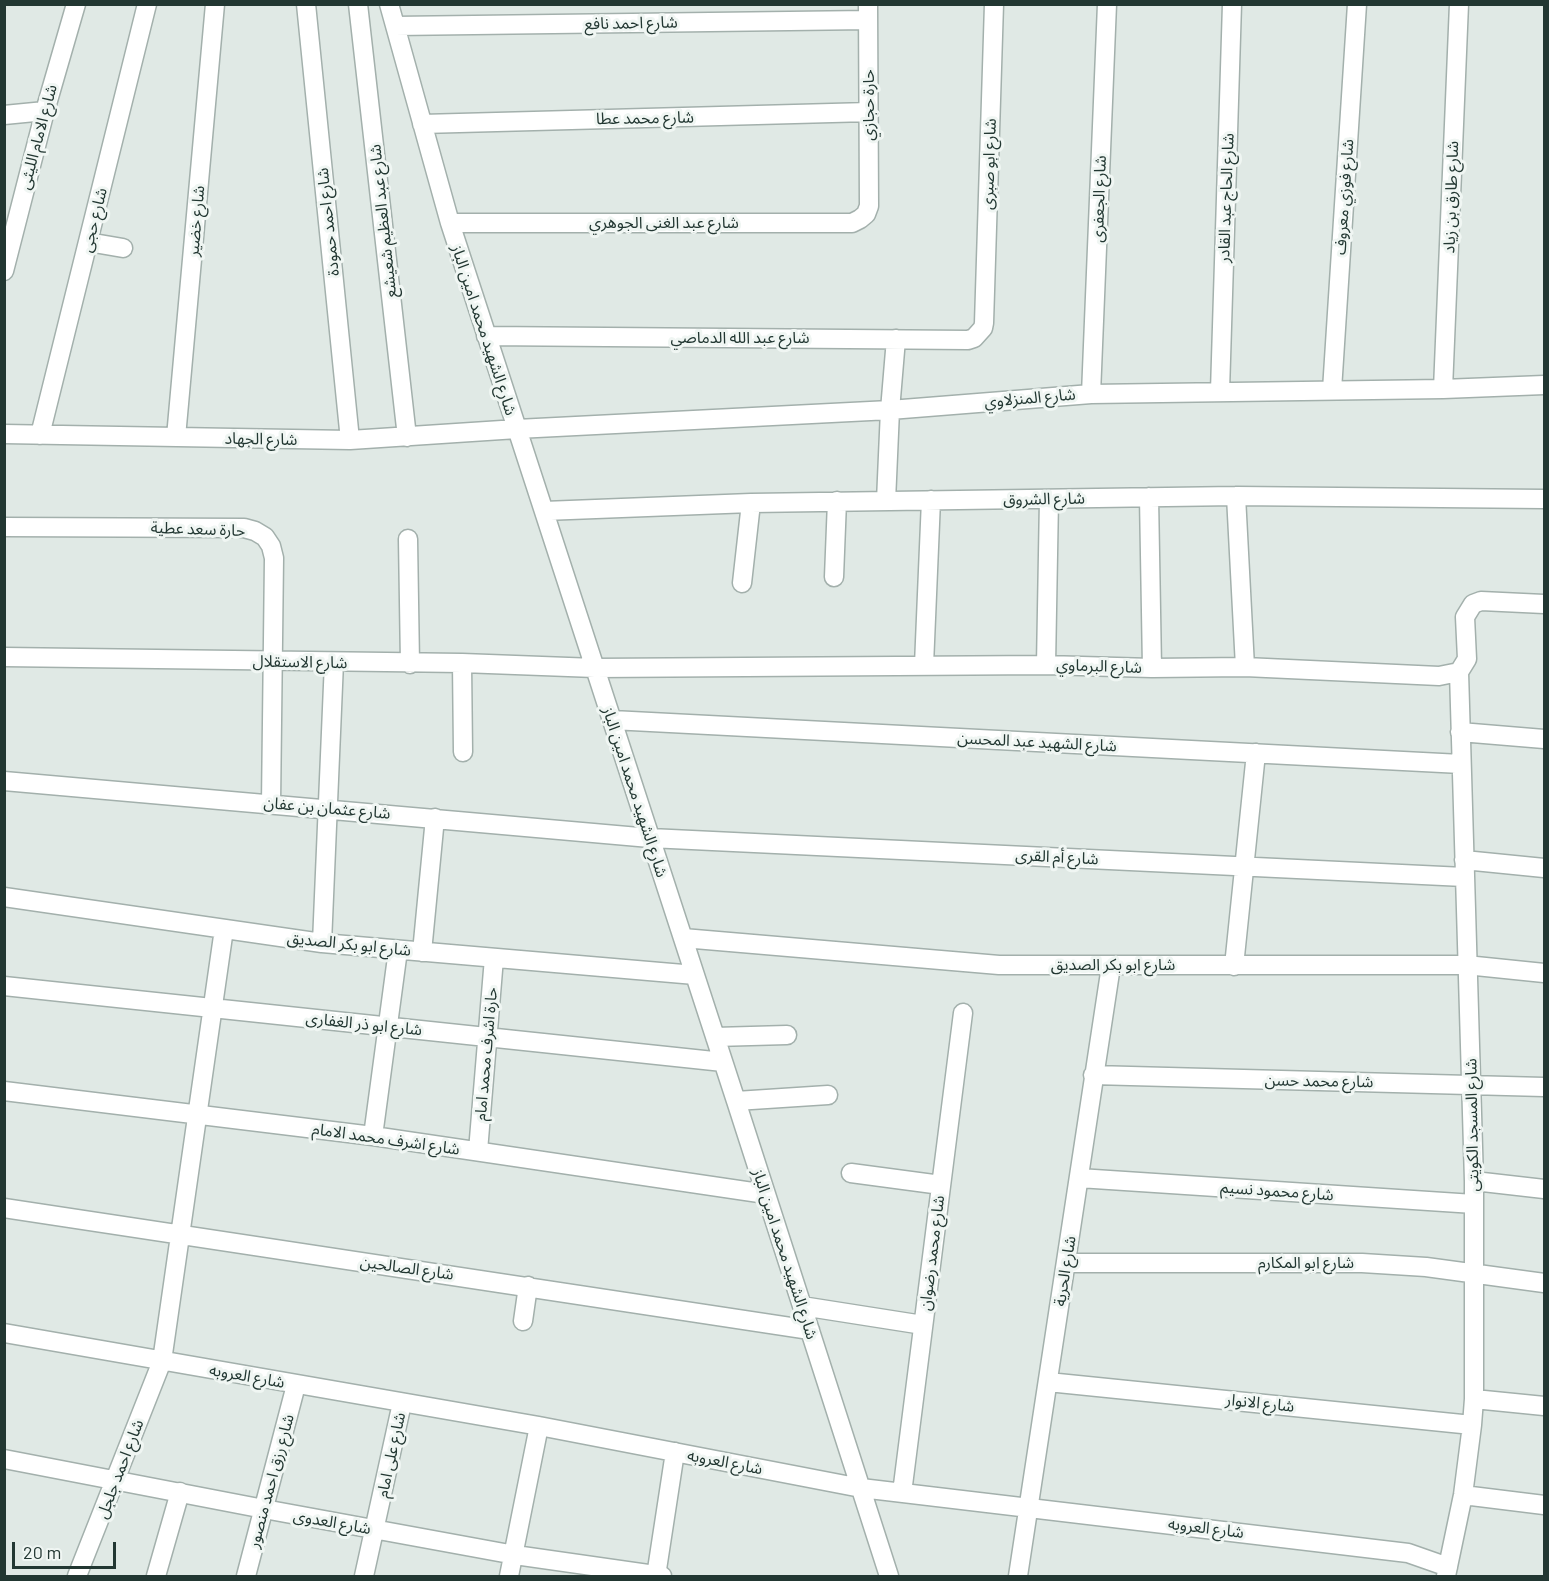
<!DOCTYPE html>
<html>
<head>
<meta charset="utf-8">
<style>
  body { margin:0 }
  #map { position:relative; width:1549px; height:1581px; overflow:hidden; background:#e0e9e5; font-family:Barlow,sans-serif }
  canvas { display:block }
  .frame { position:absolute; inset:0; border:6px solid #223732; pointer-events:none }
  .scale { position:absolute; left:12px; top:1542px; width:104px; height:27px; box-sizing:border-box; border:3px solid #223732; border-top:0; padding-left:8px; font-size:18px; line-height:21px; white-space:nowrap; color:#223732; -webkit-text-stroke:4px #f0f6f3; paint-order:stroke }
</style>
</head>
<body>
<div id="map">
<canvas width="1549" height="1581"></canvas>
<div class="frame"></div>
<div class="scale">20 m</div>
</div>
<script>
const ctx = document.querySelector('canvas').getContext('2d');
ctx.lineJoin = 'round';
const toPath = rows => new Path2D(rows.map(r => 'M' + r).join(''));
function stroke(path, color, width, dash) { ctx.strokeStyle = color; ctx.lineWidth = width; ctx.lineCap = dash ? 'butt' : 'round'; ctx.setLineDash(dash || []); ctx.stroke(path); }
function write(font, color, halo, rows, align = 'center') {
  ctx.font = font + ' Barlow,"Noto Sans Arabic",sans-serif'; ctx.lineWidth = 6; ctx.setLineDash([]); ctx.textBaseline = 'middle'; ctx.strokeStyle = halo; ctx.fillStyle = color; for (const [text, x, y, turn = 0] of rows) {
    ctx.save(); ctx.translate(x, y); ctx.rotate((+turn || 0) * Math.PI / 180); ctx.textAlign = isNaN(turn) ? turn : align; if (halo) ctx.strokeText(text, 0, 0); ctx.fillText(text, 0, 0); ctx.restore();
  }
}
const minor = toPath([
  [306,4,350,440],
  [358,4,407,437],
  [389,4,450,223,736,1101,889,1576],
  [395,26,868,20],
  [4,115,45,111],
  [422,124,869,112],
  [450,223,852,223,860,219,866,214,869,206,868,4],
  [88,242,123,248],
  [4,271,45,111,76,4],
  [486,336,968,340,974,338,983,328,984,323,994,4],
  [1443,389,1459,4],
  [1332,390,1357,4],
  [1220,391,1232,4],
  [1091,394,1107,4],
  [4,434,350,440,517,429,890,410,1091,394,1443,389,1544,385],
  [40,435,147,4],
  [176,437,215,4],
  [1236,496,1245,667],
  [1149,497,1152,668],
  [886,501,890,410,896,339],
  [544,511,751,503,1236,496,1544,499],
  [4,527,244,528,255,531,265,537,271,546,274,558,271,804],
  [408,539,410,664],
  [834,577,837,501],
  [742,583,751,503],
  [4,657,462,663,595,668,1046,665,1152,668,1245,667,1439,676,1459,672,1467,659,1465,617,1473,604,1481,601,1544,604],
  [462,663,463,752],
  [924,665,931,500],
  [1046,665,1049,499],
  [612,720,1461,764],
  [1460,732,1544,739],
  [4,781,650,838,1464,877],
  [1464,860,1544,868],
  [4,897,322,943,695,975],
  [683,938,999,965,1466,965,1544,973],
  [322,943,334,662],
  [422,952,435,818],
  [1234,966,1256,753],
  [4,986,723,1062],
  [715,1037,787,1035],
  [1093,1075,1544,1087],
  [4,1091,373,1136,766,1194],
  [736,1101,828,1095],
  [373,1136,398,950],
  [478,1151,494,958],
  [851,1173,941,1185],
  [1079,1178,1474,1204],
  [1474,1181,1544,1189],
  [4,1208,810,1330],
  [1067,1263,1362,1263,1426,1267,1544,1283],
  [802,1306,923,1325],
  [523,1321,528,1286],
  [4,1333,539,1426,861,1488,1408,1553,1448,1567],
  [1048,1382,1472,1425],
  [1474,1399,1544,1406],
  [4,1459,264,1509,515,1555,662,1576],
  [902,1493,963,1013],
  [1463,1495,1544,1505],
  [77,1576,162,1361,224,929],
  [156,1576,180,1492],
  [246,1576,296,1385],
  [364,1576,402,1403],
  [509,1576,539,1426],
  [656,1576,675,1452],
  [1018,1576,1111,966],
  [1446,1576,1463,1495,1472,1425,1474,1399,1474,1181,1459,672]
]);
const streetNames = [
  ["شارع احمد نافع",631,23,-1],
  ["حارة حجازي",869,105,-90],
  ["شارع محمد عطا",645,118,-1],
  ["شارع الامام الليثى",38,137,-75],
  ["شارع ابو صبرى",989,164,-88],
  ["شارع فوزي معروف",1344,197,-86],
  ["شارع طارق بن زياد",1451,197,-88],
  ["شارع الحاج عبد القادر",1226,198,-88],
  ["شارع الجعفرى",1099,199,-88],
  ["شارع حجى",94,220,-76],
  ["شارع خضير",196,221,-85],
  ["شارع عبد العظيم شعيشع",383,221,-96],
  ["شارع احمد حمودة",328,222,-96],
  ["شارع عبد الغنى الجوهري",664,223],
  ["شارع الشهيد محمد امين الباز",484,330,72],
  ["شارع عبد الله الدماصي",740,338],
  ["شارع المنزلاوي",1030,398,-5],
  ["شارع الجهاد",261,439,1],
  ["شارع الشروق",1044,499,-1],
  ["حارة سعد عطية",198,529,2],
  ["شارع الاستقلال",300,662,1],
  ["شارع البرماوي",1099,666,2],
  ["شارع الشهيد عبد المحسن",1037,742,3],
  ["شارع الشهيد محمد امين الباز",635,792,72],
  ["شارع عثمان بن عفان",327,808,5],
  ["شارع أم القرى",1057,857,3],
  ["شارع ابو بكر الصديق",349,944,6],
  ["شارع ابو بكر الصديق",1113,965],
  ["شارع ابو ذر الغفارى",364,1024,6],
  ["حارة اشرف محمد امام",486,1054,-85],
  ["شارع محمد حسن",1319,1081,1],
  ["شارع المسجد الكويتى",1472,1125,-91],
  ["شارع اشرف محمد الامام",386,1139,8],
  ["شارع محمود نسيم",1277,1191,4],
  ["شارع محمد رضوان",932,1253,-83],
  ["شارع الشهيد محمد امين الباز",785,1254,72],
  ["شارع ابو المكارم",1306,1263],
  ["شارع الصالحين",407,1268,8],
  ["شارع الحرية",1065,1271,-81],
  ["شارع العروبه",247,1376,10],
  ["شارع الانوار",1260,1403,6],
  ["شارع على امام",391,1455,-78],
  ["شارع العروبه",725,1462,11],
  ["شارع احمد جلجل",120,1469,-69],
  ["شارع رزق احمد منصور",271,1481,-75],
  ["شارع العدوى",332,1522,10],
  ["شارع العروبه",1206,1528,7]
];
stroke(minor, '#a3b0ac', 21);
stroke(minor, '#fff', 18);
write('16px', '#223732', '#f0f6f3', streetNames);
</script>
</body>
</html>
